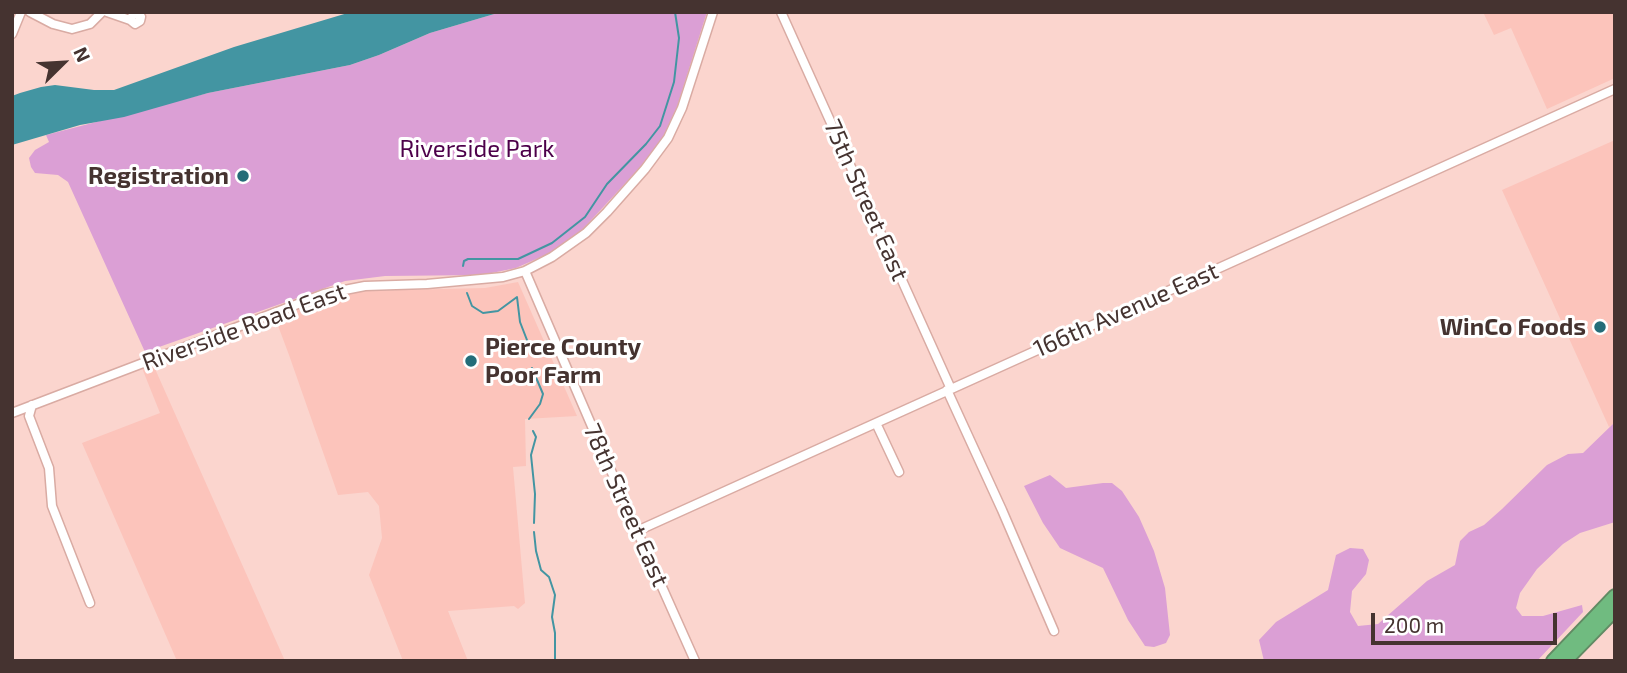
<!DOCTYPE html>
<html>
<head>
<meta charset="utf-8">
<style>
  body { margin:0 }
  #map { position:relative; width:1627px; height:673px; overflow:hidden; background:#fbd5ce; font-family:"Exo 2",sans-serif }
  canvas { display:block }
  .frame { position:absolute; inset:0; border:14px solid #453330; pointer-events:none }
  .north { position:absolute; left:28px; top:28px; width:70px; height:70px; -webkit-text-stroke:5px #fff; paint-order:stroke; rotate:66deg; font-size:19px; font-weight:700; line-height:28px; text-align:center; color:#453330 }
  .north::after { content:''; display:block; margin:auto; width:24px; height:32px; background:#453330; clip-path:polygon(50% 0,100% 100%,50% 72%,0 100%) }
  .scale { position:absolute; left:1371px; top:613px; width:186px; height:32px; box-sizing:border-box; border:4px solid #453330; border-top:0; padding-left:9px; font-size:21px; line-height:24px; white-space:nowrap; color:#453330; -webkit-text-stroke:5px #fff; paint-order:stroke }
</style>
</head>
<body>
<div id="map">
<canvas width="1627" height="673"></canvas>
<div class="frame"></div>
<div class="north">N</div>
<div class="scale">200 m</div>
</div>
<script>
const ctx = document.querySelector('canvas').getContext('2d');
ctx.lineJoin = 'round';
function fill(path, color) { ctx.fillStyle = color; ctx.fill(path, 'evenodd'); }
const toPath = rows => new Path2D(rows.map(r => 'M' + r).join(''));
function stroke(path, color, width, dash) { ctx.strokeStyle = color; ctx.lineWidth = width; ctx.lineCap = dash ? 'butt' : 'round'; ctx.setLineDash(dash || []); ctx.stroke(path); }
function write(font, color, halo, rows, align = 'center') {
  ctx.font = font + ' "Exo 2",sans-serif'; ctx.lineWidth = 6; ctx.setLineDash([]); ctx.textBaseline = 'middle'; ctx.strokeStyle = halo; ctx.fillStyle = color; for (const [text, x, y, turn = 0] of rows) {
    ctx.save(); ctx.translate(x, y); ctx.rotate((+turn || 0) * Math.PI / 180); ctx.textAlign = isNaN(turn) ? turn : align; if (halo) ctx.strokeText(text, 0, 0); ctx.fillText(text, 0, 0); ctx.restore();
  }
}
const built = toPath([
  [1483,12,1615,12,1615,78,1547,109,1511,28,1494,35],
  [1615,140,1615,422,1609,427,1502,190],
  [518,282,577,416,525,419,526,466,513,467,525,603,518,609,514,606,448,611,468,661,403,661,369,575,382,538,379,506,368,492,338,495,289,355,277,323,273,320,333,296,356,291,485,288],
  [157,365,156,371,285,661,177,661,82,443,160,413,142,368]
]);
const green = toPath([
  [501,12,707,12,677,107,658,148,582,230,550,253,516,268,482,275,385,276,345,281,145,352,68,182,58,175,35,173,31,167,29,158,35,150,49,142,46,135,208,93,350,65,379,55,430,33],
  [1615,422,1615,522,1580,533,1563,544,1537,569,1520,593,1516,608,1522,616,1543,616,1582,605,1583,612,1537,661,1264,661,1259,640,1276,622,1328,590,1336,555,1350,548,1363,549,1369,560,1366,574,1352,591,1350,612,1358,626,1378,624,1427,581,1455,565,1460,541,1469,532,1484,525,1502,509,1547,465,1568,454,1583,453],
  [1050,475,1066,488,1103,483,1112,483,1122,491,1139,517,1154,551,1165,588,1170,635,1166,643,1154,647,1145,646,1128,620,1103,568,1060,548,1043,523,1024,486]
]);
const water = toPath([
  [351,12,501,12,430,33,379,55,350,65,208,93,124,117,80,125,12,145,12,96,20,93,41,87,55,85,94,90,114,90,234,47]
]);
const stream = toPath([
  [463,266,464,261,468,259,518,259,552,243,585,217,607,184,646,144,660,126,674,82,679,38,675,12],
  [467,293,472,306,483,313,498,311,517,297,520,322,532,353],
  [529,419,540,404,543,394,532,368],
  [533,431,536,437,531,455,535,494,534,523],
  [534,532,536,551,541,570,549,577,555,595,552,617,555,633,555,661]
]);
const minor = toPath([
  [30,12,53,24,72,29,90,24,102,12],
  [107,12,130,20,135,24,140,21,141,17,134,13,130,20],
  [781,12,951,389],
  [12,34,21,12],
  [525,271,637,531,695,661],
  [947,390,1002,510,1054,631],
  [32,405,29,416,49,468,52,506,90,603],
  [12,413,324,294,365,286,427,284,503,277,525,271,552,257,586,233,607,212,645,169,668,138,682,108,713,12],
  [876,423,899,472],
  [637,531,1615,89]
]);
const highway = toPath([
  [1553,661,1615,596],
  [1565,661,1615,610]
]);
const markers = [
  [243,176,7,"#246c78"],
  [1600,327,7,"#246c78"],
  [471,361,7,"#246c78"]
];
const parkNames = [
  ["Riverside Park",477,149]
];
const poiNames = [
  ["Registration",229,176],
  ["WinCo Foods",1586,327],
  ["Pierce County",485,347,"left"],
  ["Poor Farm",485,375,"left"]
];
const streetNames = [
  ["75th Street East",866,200,66],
  ["166th Avenue East",1126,310,-24],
  ["Riverside Road East",244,327,-20],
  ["78th Street East",626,505,66]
];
fill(built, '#fcc4bb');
fill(green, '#db9fd5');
fill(water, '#4395a2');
stroke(stream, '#4395a2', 2);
stroke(minor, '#d9aba3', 11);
stroke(highway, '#618b64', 16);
stroke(minor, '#fff', 8);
stroke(highway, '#70bb80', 12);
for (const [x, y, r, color] of markers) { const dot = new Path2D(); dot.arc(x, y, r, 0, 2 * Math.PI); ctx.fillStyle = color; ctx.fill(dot); stroke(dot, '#fff', 2.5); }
write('24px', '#4d004a', '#fff', parkNames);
write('bold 24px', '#453330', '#fff', poiNames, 'right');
write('24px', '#453330', '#fff', streetNames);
</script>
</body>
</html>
